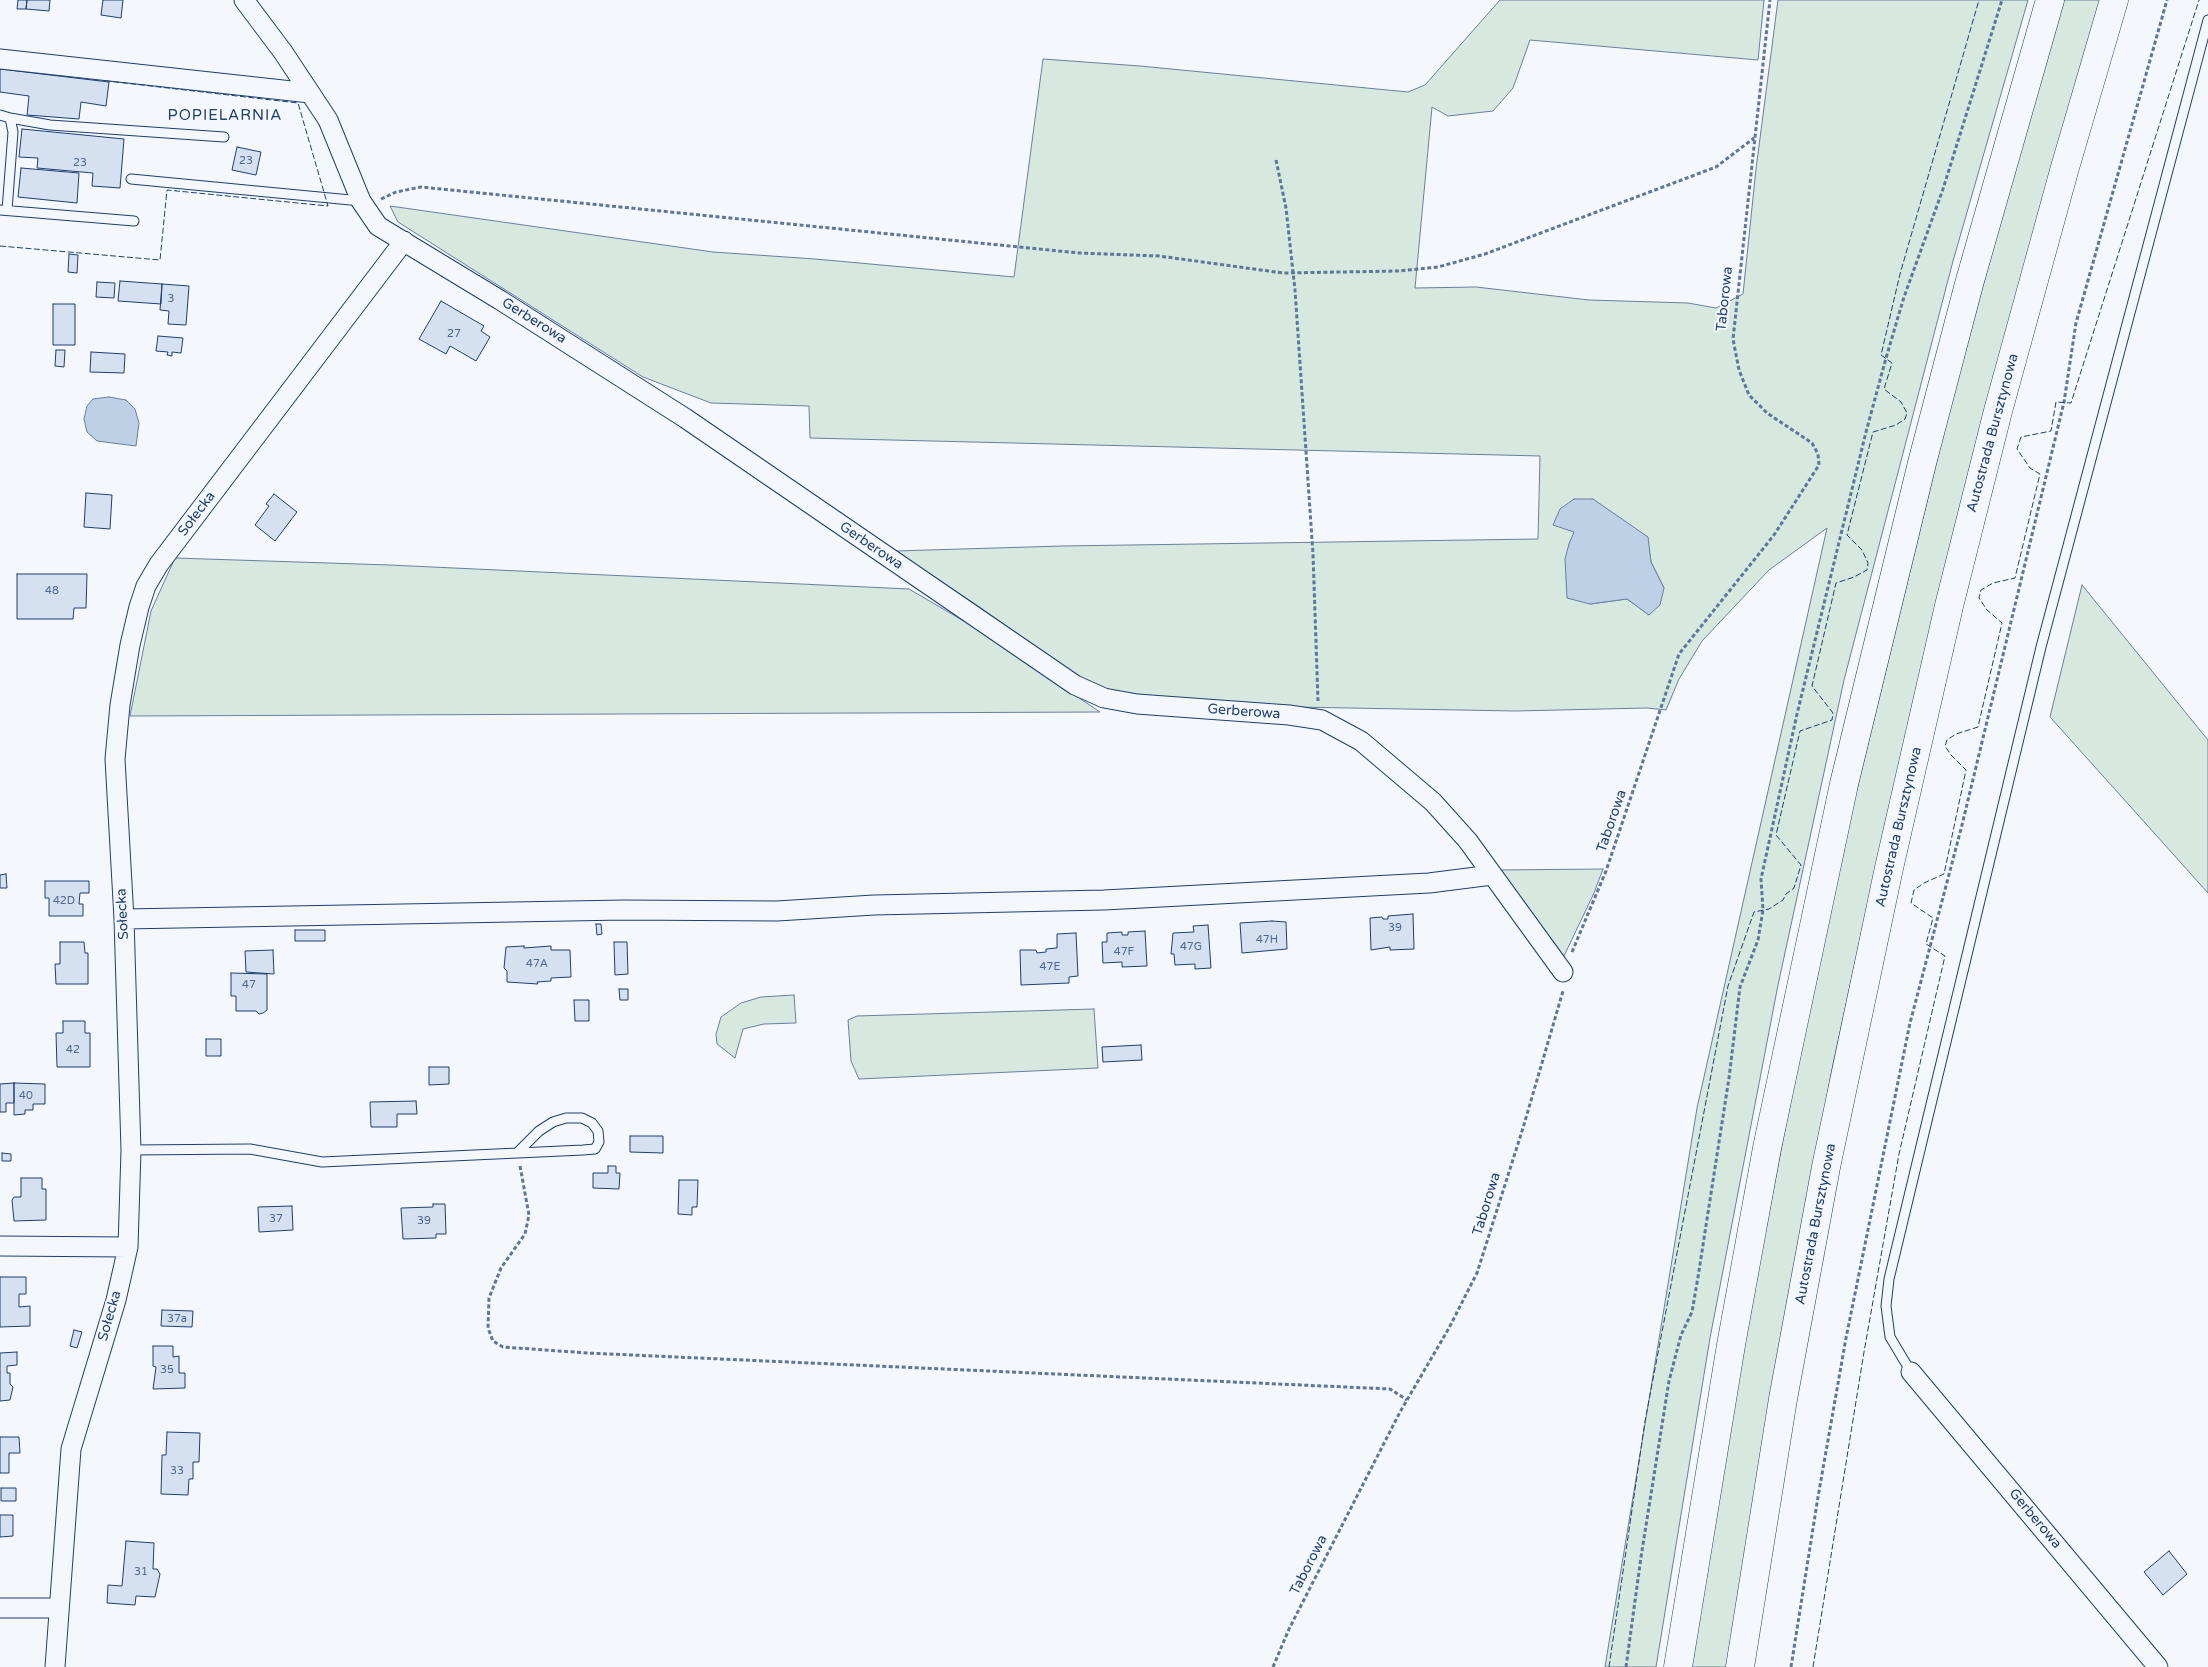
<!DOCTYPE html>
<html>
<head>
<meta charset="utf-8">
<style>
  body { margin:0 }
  canvas { display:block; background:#f4f7fb }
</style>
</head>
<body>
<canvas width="2208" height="1667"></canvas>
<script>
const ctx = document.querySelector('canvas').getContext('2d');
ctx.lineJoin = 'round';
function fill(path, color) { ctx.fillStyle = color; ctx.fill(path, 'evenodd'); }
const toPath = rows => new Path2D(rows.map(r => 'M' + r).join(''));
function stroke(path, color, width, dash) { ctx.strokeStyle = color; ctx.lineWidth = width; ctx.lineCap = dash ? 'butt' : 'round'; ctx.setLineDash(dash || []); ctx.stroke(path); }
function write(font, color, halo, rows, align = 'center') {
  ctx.font = font + ' "Varela Round",sans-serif'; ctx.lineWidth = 4; ctx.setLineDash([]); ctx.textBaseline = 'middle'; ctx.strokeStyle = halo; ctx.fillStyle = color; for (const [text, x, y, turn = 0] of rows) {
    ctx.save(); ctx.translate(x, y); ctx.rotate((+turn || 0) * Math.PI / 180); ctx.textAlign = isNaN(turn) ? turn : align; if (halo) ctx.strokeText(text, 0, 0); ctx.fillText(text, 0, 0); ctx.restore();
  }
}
const green = toPath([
  [1500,0,1764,0,1758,60,1530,40,1513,88,1493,111,1448,116,1432,107,1415,288,1476,287,1589,300,1688,303,1716,308,1743,294,1756,169,1778,0,2028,0,1953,261,1844,680,1778,985,1710,1338,1656,1667,1605,1667,1697,1108,1827,528,1769,570,1702,641,1679,679,1666,710,1647,708,1515,711,1239,706,1109,691,1079,678,978,606,895,551,1062,546,1538,539,1540,456,810,438,809,406,711,403,643,377,398,222,390,206,713,252,815,259,1014,277,1043,59,1140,66,1408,92,1425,85,1500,0],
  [1592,499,1647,537,1651,562,1664,588,1649,615,1627,599,1590,604,1569,544,1592,499],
  [2064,0,2101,0,1886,820,1833,1064,1791,1286,1727,1667,1691,1667,1717,1503,1756,1280,1799,1057,1851,814,1948,415,2013,175,2064,0],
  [175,558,389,565,909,589,974,627,1100,712,130,716,151,611,175,558],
  [2082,585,2208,740,2208,893,2050,717,2082,585],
  [1603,869,1594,893,1564,956,1499,870,1603,869],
  [794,995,796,1023,764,1024,743,1029,735,1058,717,1044,716,1034,721,1017,741,1003,761,997,794,995],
  [1094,1009,1098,1068,859,1079,851,1061,848,1020,857,1016,1094,1009]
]);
const water = toPath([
  [109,397,126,400,135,409,139,423,136,446,97,441,87,432,84,419,87,406,93,399,109,397],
  [1574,499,1593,499,1648,537,1651,562,1664,588,1660,605,1649,615,1627,599,1590,604,1567,598,1565,559,1569,544,1574,532,1553,525,1560,509,1574,499]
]);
const building = toPath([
  [18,0,27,0,26,9,17,9,18,0],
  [27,0,50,0,49,11,26,9,27,0],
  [103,0,123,0,121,18,101,15,103,0],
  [0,69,109,82,106,106,81,102,79,119,27,115,29,96,0,92,0,69],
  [22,129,124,139,120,188,92,186,93,173,37,168,38,158,19,157,22,129],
  [237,147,261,152,256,175,232,170,237,147],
  [21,168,79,173,77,203,18,197,21,168],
  [69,254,78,255,77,273,68,272,69,254],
  [120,281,162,284,161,304,118,301,120,281],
  [97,282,115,283,114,298,96,297,97,282],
  [162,284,189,286,186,325,168,324,169,311,160,310,162,284],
  [441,301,484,326,481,331,490,337,476,361,450,346,446,354,419,339,441,301],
  [53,304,75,304,75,345,53,345,53,304],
  [158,336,183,338,181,353,172,352,172,356,167,355,168,352,156,351,158,336],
  [56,350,65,350,64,367,55,366,56,350],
  [91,352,125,354,124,373,90,372,91,352],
  [86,493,112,495,110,529,84,527,86,493],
  [274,494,297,512,275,541,255,525,269,506,266,504,274,494],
  [17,574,87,574,86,608,74,608,73,619,17,619,17,574],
  [6,874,7,888,0,888,0,875,6,874],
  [45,881,89,881,89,893,80,893,79,904,83,904,83,916,49,916,49,898,45,898,45,881],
  [1413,914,1414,949,1390,950,1390,947,1371,950,1370,918,1382,917,1383,919,1388,919,1388,916,1413,914],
  [1272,921,1286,922,1287,949,1242,953,1240,923,1272,921],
  [596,924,601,924,602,934,597,935,596,924],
  [1208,925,1211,968,1195,969,1195,964,1175,965,1174,954,1171,954,1173,933,1194,932,1193,926,1208,925],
  [295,930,325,930,325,941,295,941,295,930],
  [1145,931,1147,966,1122,967,1122,962,1103,963,1102,942,1107,942,1107,933,1122,932,1122,935,1128,935,1128,932,1145,931],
  [1076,933,1078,976,1069,977,1069,983,1021,985,1020,950,1036,950,1037,953,1046,952,1046,949,1057,948,1057,934,1076,933],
  [60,942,84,942,85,953,88,953,88,984,56,984,55,964,60,964,60,942],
  [614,942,627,942,628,974,615,975,614,942],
  [524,946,524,948,551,946,551,950,570,950,571,977,551,978,551,981,537,982,538,984,507,982,507,971,504,968,506,947,524,946],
  [273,950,274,974,246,972,245,951,273,950],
  [231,973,267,974,267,1010,263,1013,259,1014,256,1011,236,1011,236,996,231,996,231,973],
  [619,989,628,989,628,1000,620,1000,619,989],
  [574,1000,589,1000,589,1021,575,1021,574,1000],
  [63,1021,85,1021,85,1033,90,1033,90,1067,57,1067,56,1033,63,1033,63,1021],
  [206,1039,221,1039,221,1056,206,1056,206,1039],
  [1141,1045,1142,1060,1103,1062,1102,1047,1141,1045],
  [429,1067,449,1067,449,1084,429,1085,429,1067],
  [14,1083,45,1084,45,1104,33,1104,33,1110,25,1110,25,1114,14,1115,14,1083],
  [14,1083,14,1103,6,1103,6,1112,0,1112,0,1084,14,1083],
  [416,1101,417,1114,397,1114,397,1127,371,1127,370,1102,416,1101],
  [630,1136,663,1136,663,1153,630,1152,630,1136],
  [2,1153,11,1154,11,1161,2,1161,2,1153],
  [608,1166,616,1166,616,1173,620,1173,619,1189,593,1188,593,1173,608,1173,608,1166],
  [21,1178,42,1178,42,1189,46,1189,46,1220,14,1221,12,1200,14,1197,21,1197,21,1178],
  [679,1180,698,1180,697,1207,692,1207,692,1215,678,1214,679,1180],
  [433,1204,445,1204,446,1234,436,1234,436,1238,403,1239,401,1208,433,1207,433,1204],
  [292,1206,293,1230,259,1232,258,1207,292,1206],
  [0,1277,26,1277,26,1294,19,1294,19,1307,30,1306,30,1326,0,1327,0,1277],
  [162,1310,193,1311,192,1327,161,1326,162,1310],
  [74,1330,82,1332,77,1348,70,1346,74,1330],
  [153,1346,173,1346,173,1357,179,1356,179,1373,185,1373,185,1388,153,1389,156,1367,153,1366,153,1346],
  [17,1352,17,1365,7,1366,7,1373,10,1373,10,1384,13,1387,10,1400,0,1401,0,1353,17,1352],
  [167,1432,200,1433,199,1462,193,1462,193,1479,189,1479,188,1495,161,1494,162,1455,166,1455,167,1432],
  [0,1437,19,1437,20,1453,9,1453,9,1473,0,1473,0,1437],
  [1,1488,16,1488,16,1501,1,1501,1,1488],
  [0,1515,13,1515,13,1536,0,1537,0,1515],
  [126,1541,154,1543,153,1569,157,1569,160,1574,155,1597,136,1596,135,1605,107,1603,108,1585,122,1586,126,1541],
  [2169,1551,2187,1574,2163,1595,2144,1572,2169,1551]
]);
const path = toPath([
  [1276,160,1286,208,1295,290,1313,554,1318,701],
  [381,199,396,192,421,187,1079,253,1159,256,1283,273,1399,271,1438,267,1485,254,1716,167,1754,138],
  [1572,952,1606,871,1679,654,1774,535,1819,465,1818,454,1812,443,1767,413,1749,395,1739,370,1733,339,1770,0],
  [520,1166,529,1215,525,1234,501,1268,489,1298,488,1328,493,1341,503,1347,587,1353,1390,1389,1407,1400],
  [1273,1667,1289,1629,1400,1412,1449,1328,1477,1273,1523,1128,1563,991],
  [1626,1667,1641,1557,1669,1381,1681,1335,1692,1312,1698,1277,1729,1078,1740,987,1758,940,1763,910,1761,879,1797,714,1866,432,1886,358,1904,297,1943,189,2002,0],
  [1791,1667,1818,1497,1846,1338,1910,1023,1962,825,2064,402,2076,323,2167,0]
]);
const lane = toPath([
  [0,115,10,118,13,132,7,210],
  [10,118,50,125,224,137],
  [131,179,361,201],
  [0,210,134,221],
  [131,1150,250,1149,322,1162,583,1150,595,1149,599,1142,598,1131,592,1123,582,1118,566,1118,553,1122,539,1131,517,1153],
  [1911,1372,1890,1337,1886,1306,1889,1279,2041,647,2208,20]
]);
const street = toPath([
  [244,0,283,52,328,120,361,201,378,226,500,300,685,418,1075,685,1104,698,1137,704,1289,715,1322,720,1361,741,1433,802,1468,841,1563,972],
  [0,59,310,93],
  [124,919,624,910,777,911,874,905,1104,900,1429,883,1492,875],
  [0,1246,128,1247],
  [1911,1372,2158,1667],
  [0,1608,59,1608],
  [55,1667,71,1449,116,1300,128,1247,131,1150,124,919,115,759,120,705,130,645,139,607,146,586,159,564,404,241]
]);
const highway = toPath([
  [1678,1667,1731,1345,1767,1148,1844,784,1922,463,1969,284,2050,0],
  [1740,1667,1783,1399,1826,1167,1889,868,1949,606,1998,411,2064,171,2114,0]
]);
const fence = toPath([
  [0,246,160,260,167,190,328,206,298,103,107,81],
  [1609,1667,1645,1421,1728,986,1754,912,1769,909,1783,900,1786,894,1794,888,1801,865,1776,835,1800,731,1832,720,1833,713,1812,686,1836,583,1854,577,1867,570,1868,563,1862,550,1847,535,1873,432,1896,425,1905,419,1907,413,1901,402,1884,389,1892,363,1881,355,1900,274,1979,0],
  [1813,1667,1864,1352,1899,1154,1945,956,1926,944,1933,918,1911,903,1914,890,1924,883,1944,874,1966,770,1951,755,1945,746,1947,740,1956,734,1978,727,2002,623,1987,610,1979,598,1981,590,1993,583,2015,578,2040,474,2030,468,2017,449,2021,437,2051,431,2056,402,2071,403,2199,0]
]);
const numberNames = [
  ["23",246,161],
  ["23",80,163],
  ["3",171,299],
  ["27",454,334],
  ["48",52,591],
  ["42D",64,901],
  ["39",1395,928],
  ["47H",1267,940],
  ["47G",1191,947],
  ["47F",1124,952],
  ["47A",537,964],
  ["47E",1050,967],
  ["47",249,985],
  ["42",73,1050],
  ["40",26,1096],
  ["37",276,1219],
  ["39",424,1221],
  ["37a",177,1319],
  ["35",167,1370],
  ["33",177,1471],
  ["31",141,1572]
];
const streetNames = [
  ["Taborowa",1725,299,-84],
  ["Gerberowa",534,321,32],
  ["Autostrada Bursztynowa",1993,433,-75],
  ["Sołecka",197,514,-53],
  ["Gerberowa",871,546,34],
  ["Gerberowa",1244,712,4],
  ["Taborowa",1612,821,-71],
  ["Autostrada Bursztynowa",1899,827,-77],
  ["Sołecka",123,914,-93],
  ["Taborowa",1487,1204,-73],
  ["Autostrada Bursztynowa",1816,1224,-79],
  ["Sołecka",110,1316,-74],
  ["Gerberowa",2035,1519,50],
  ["Taborowa",1309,1565,-63]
];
const neighbourhoodNames = [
  ["POPIELARNIA",225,116]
];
fill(green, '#d7e8df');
stroke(green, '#687fa3', 1);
fill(water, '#bed0e5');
stroke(water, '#687fa3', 1);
fill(building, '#d5e0f0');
stroke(building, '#1d3f73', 1);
stroke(lane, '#1d3f73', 11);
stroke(street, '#1d3f73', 21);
stroke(highway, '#1d3f73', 29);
stroke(path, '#5e769c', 3, [4, 2.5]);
stroke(lane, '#f4f7fb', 9);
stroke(street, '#f4f7fb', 19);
stroke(highway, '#f4f7fb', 28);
stroke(fence, '#1d3f73', 1, [6, 2.5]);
write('11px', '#4b6792', null, numberNames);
write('14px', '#1d3f73', '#f4f7fb', streetNames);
ctx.letterSpacing = '1px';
write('15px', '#1d3f73', '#f4f7fb', neighbourhoodNames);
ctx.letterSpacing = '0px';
</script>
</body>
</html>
